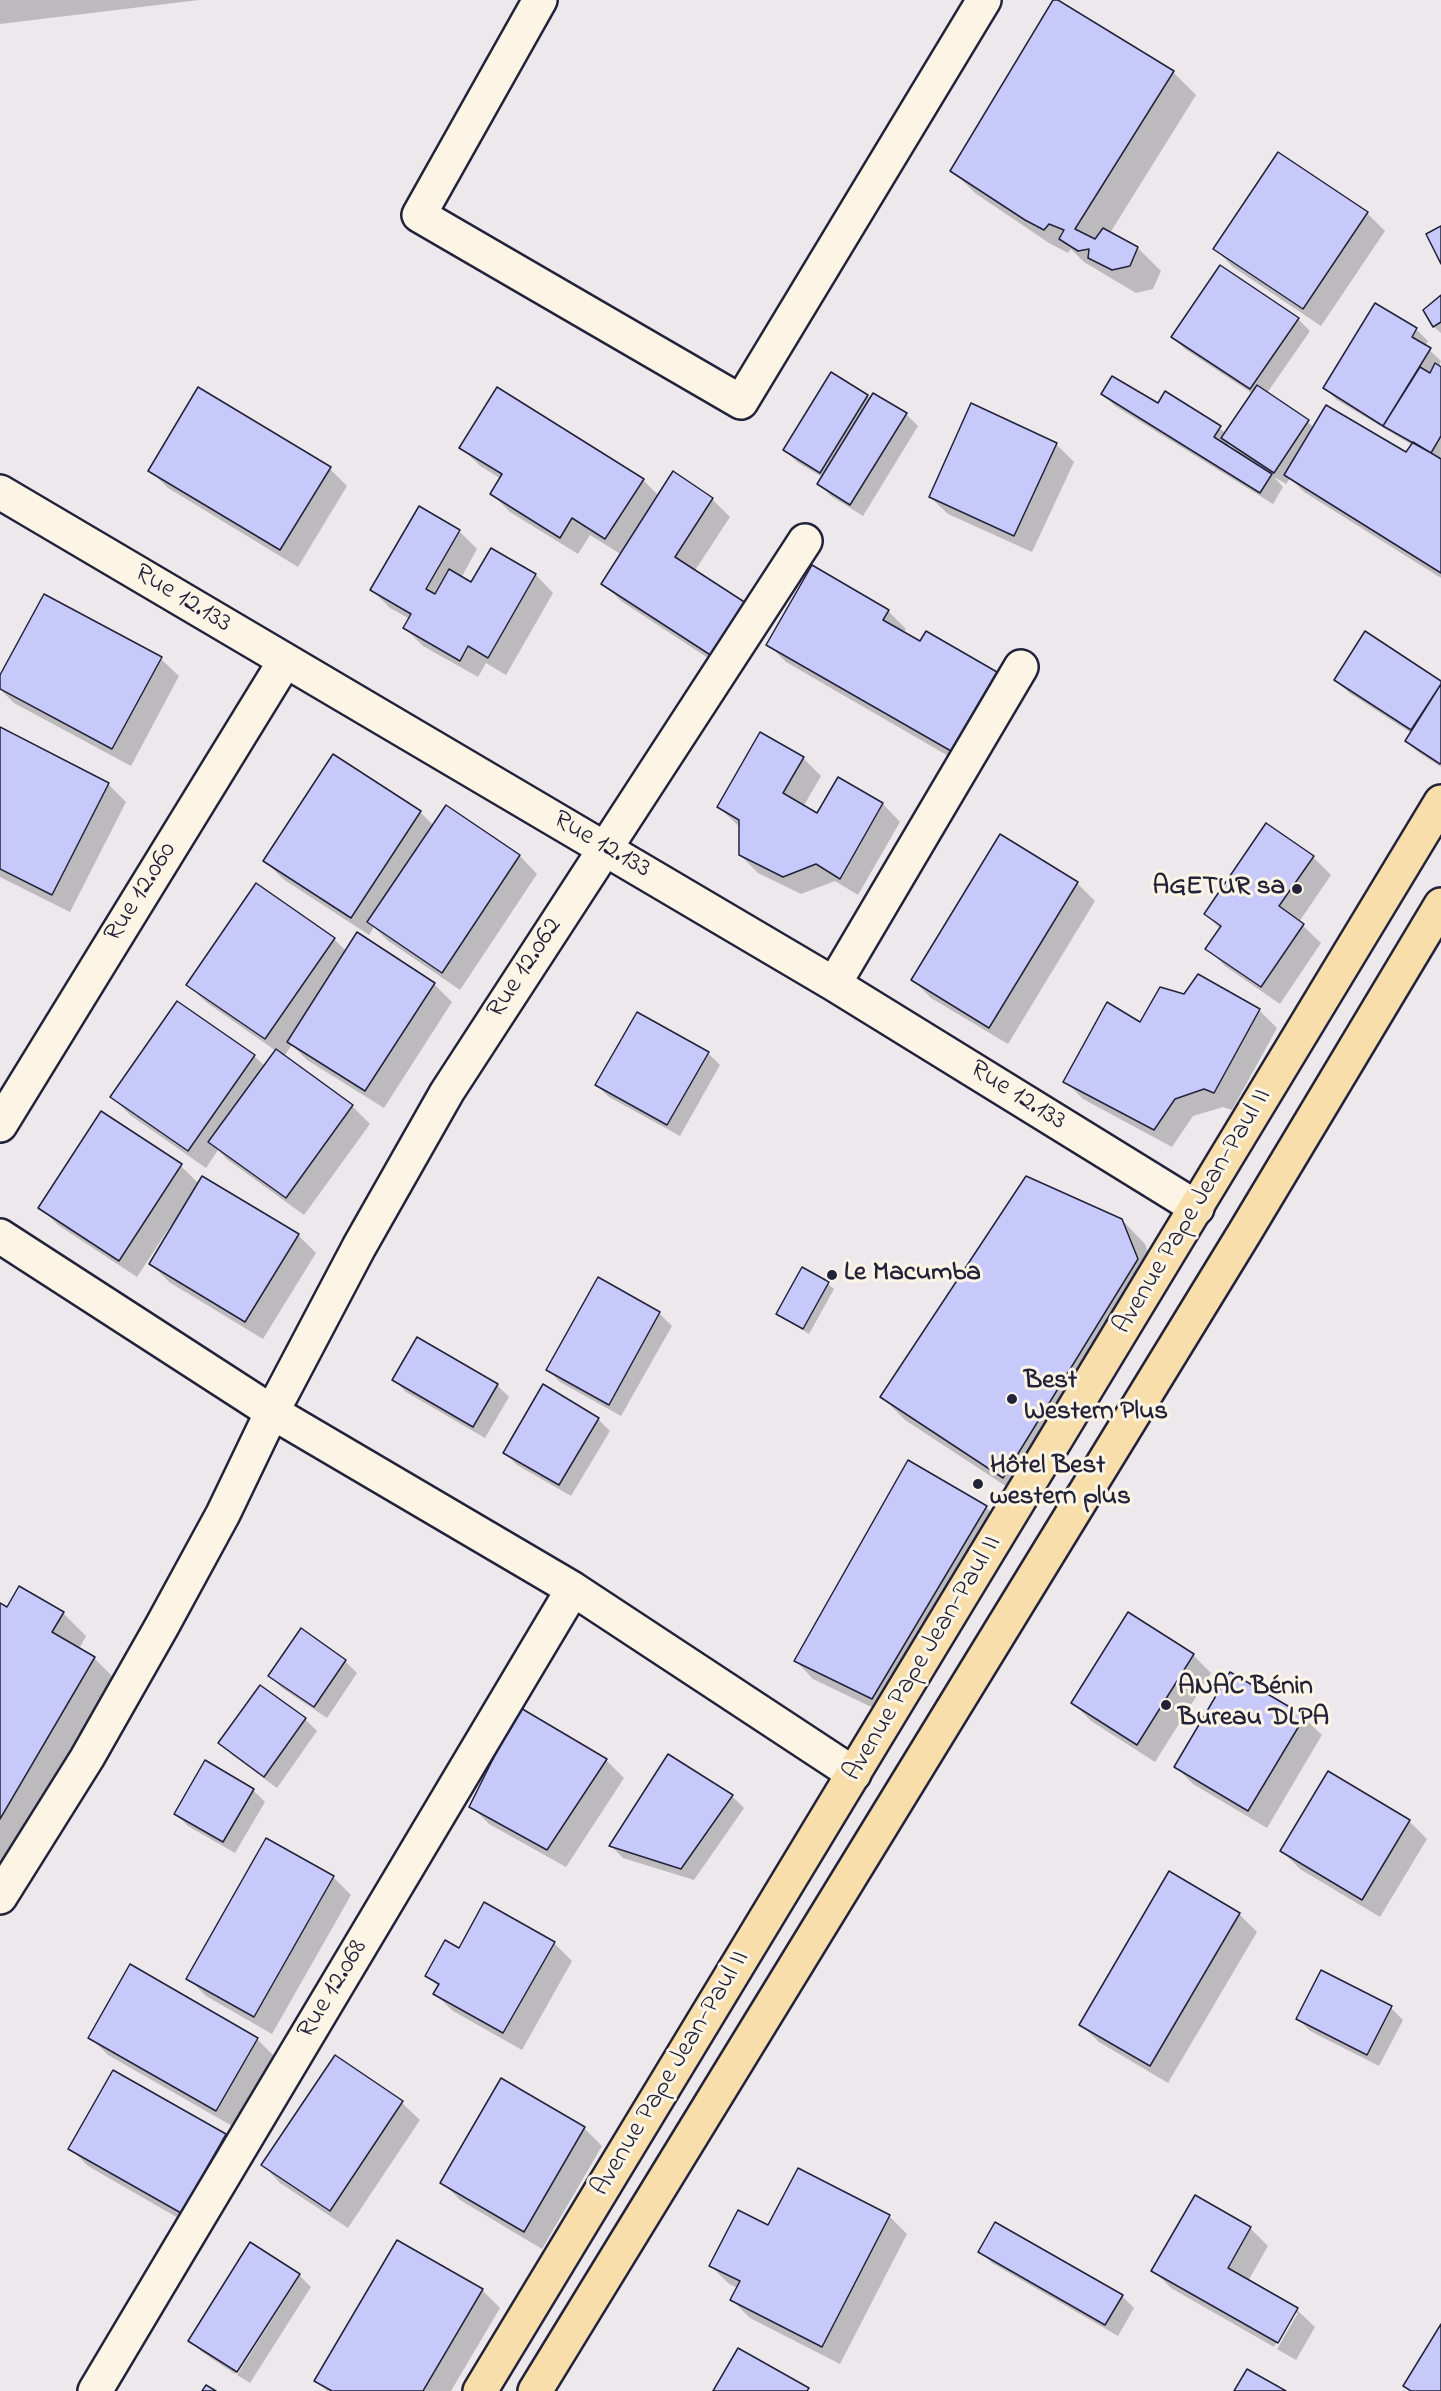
<!DOCTYPE html>
<html>
<head>
<meta charset="utf-8">
<style>
  body { margin:0 }
  canvas { display:block; background:#ece8ec }
</style>
</head>
<body>
<canvas width="1441" height="2391"></canvas>
<script>
const ctx = document.querySelector('canvas').getContext('2d');
ctx.lineJoin = 'round';
function fill(path, color) { ctx.fillStyle = color; ctx.fill(path, 'evenodd'); }
const toPath = rows => new Path2D(rows.map(r => 'M' + r).join(''));
function stroke(path, color, width, dash) { ctx.strokeStyle = color; ctx.lineWidth = width; ctx.lineCap = dash ? 'butt' : 'round'; ctx.setLineDash(dash || []); ctx.stroke(path); }
function write(font, color, halo, rows, align = 'center') {
  ctx.font = font + ' "Indie Flower",sans-serif'; ctx.lineWidth = 6; ctx.setLineDash([]); ctx.textBaseline = 'middle'; ctx.strokeStyle = halo; ctx.fillStyle = color; for (const [text, x, y, turn = 0] of rows) {
    ctx.save(); ctx.translate(x, y); ctx.rotate((+turn || 0) * Math.PI / 180); ctx.textAlign = isNaN(turn) ? turn : align; if (halo) ctx.strokeText(text, 0, 0); ctx.fillText(text, 0, 0); ctx.restore();
  }
}
const shadow = toPath([
  [0,0,199,0,0,24],
  [1054,0,1173,72,1196,95,1110,233,1138,248,1161,271,1153,289,1136,293,1084,262,1071,249,1068,253,1049,243,975,193,952,170],
  [1367,213,1385,231,1321,326,1233,267,1215,249],
  [1441,297,1441,333,1434,327,1425,310],
  [1298,319,1310,331,1267,393,1314,427,1406,454,1412,445,1337,400,1325,388,1416,329,1428,341,1425,346,1441,361,1439,367,1441,368,1441,578,1304,492,1290,478,1286,484,1274,477,1283,487,1273,504,1115,406,1103,394,1158,405,1166,393,1226,433,1253,394,1185,349,1173,337],
  [1229,444,1239,453,1227,447],
  [867,396,906,414,918,426,863,516,831,496,819,484,822,477,797,462,785,450],
  [1056,444,1074,462,1032,552,948,514,930,497],
  [461,447,643,480,659,496,712,499,730,517,694,572,734,675,621,601,603,583,622,555,590,535,578,554,510,512,492,494,501,479,479,465],
  [330,469,347,486,298,567,168,488,150,471],
  [419,508,459,531,477,549,461,578,472,584,492,550,536,575,553,593,506,675,486,663,478,677,423,646,405,628,410,619,390,608,372,590],
  [45,596,161,659,179,676,131,766,14,703,0,689,0,678],
  [888,611,906,629,903,633,920,643,996,673,1014,691,969,768,786,662,768,644],
  [1336,680,1441,682,1441,767,1418,752,1406,740,1411,733,1348,692],
  [0,729,108,784,126,802,70,912,0,877],
  [803,758,821,776,803,807,818,815,839,779,883,804,900,822,858,895,835,881,801,894,758,873,740,855,740,827,718,807],
  [447,807,520,856,537,874,460,990,387,940,374,927,369,935,283,879,265,861,420,812,434,826],
  [1267,825,1313,857,1331,875,1299,922,1321,943,1280,1004,1225,966,1207,948,1220,929,1206,914],
  [1077,883,1095,901,1008,1044,931,998,913,980],
  [334,939,346,951,434,984,452,1002,384,1108,307,1060,292,1045,284,1056,352,1106,370,1124,304,1215,228,1160,218,1150,206,1168,130,1115,112,1097,254,1056,265,1066,276,1051,206,1002,188,985],
  [1185,995,1259,1010,1277,1028,1232,1110,1223,1107,1193,1116,1172,1147,1083,1099,1065,1081,1141,1024],
  [708,1053,720,1065,680,1136,609,1097,597,1085],
  [181,1166,199,1184,298,1235,316,1253,263,1339,169,1282,151,1264,174,1226,171,1225,137,1277,58,1225,40,1207],
  [1122,1220,1145,1244,1160,1283,1027,1500,905,1420,882,1397],
  [802,1269,828,1284,834,1289,809,1334,778,1313],
  [599,1279,660,1314,672,1326,621,1416,560,1382,548,1370],
  [394,1380,497,1385,509,1397,485,1438,406,1392],
  [598,1419,610,1431,571,1496,517,1465,505,1453],
  [986,1507,1003,1525,890,1716,813,1679,796,1661],
  [0,1605,8,1609,63,1613,86,1636,79,1649,94,1658,117,1681,0,1867],
  [1193,1655,1211,1673,1155,1762,1091,1721,1073,1703],
  [345,1661,357,1673,327,1718,282,1688,270,1676],
  [260,1687,305,1719,317,1731,277,1788,232,1755,220,1743],
  [1304,1718,1322,1735,1267,1828,1193,1784,1175,1766],
  [606,1760,624,1778,566,1867,489,1824,471,1806],
  [253,1790,265,1802,235,1853,188,1826,176,1814],
  [732,1796,744,1808,694,1880,623,1858,611,1846],
  [1409,1821,1427,1839,1380,1917,1300,1869,1282,1851],
  [267,1840,333,1877,351,1895,272,2034,206,1996,188,1978],
  [1239,1914,1257,1932,1168,2083,1099,2042,1081,2025],
  [554,1943,572,1961,522,2050,453,2011,435,1994,439,1987,427,1976,459,1950],
  [1391,2008,1403,2020,1379,2066,1310,2031,1298,2019],
  [90,2037,257,2039,275,2057,234,2127,108,2055],
  [335,2058,402,2103,420,2120,348,2228,280,2183,263,2165],
  [113,2072,225,2136,243,2153,199,2230,88,2166,70,2148],
  [502,2080,584,2128,602,2146,542,2249,460,2200,442,2182],
  [1195,2197,1250,2228,1268,2246,1248,2281,1297,2310,1315,2327,1296,2360,1277,2349,1298,2313,1294,2313,1274,2347,1171,2288,1153,2270],
  [889,2216,907,2234,840,2364,750,2318,732,2300,738,2288,729,2284,711,2266,769,2228],
  [251,2245,300,2276,297,2276,235,2374,202,2352,190,2340],
  [980,2251,1122,2296,1134,2308,1118,2336,992,2263],
  [300,2276,311,2287,250,2383,237,2375],
  [482,2290,500,2308,451,2391,327,2391,316,2381]
]);
const building = toPath([
  [1053,0,1058,0,1174,71,1075,229,1095,239,1103,228,1138,247,1130,266,1112,270,1088,258,1089,249,1078,251,1059,239,1064,230,1049,224,1044,230,1025,220,950,171,1053,0],
  [1278,152,1368,212,1303,309,1213,249,1278,152],
  [1441,226,1441,264,1426,234,1441,226],
  [1220,265,1299,318,1250,389,1171,337,1220,265],
  [1441,295,1441,322,1433,327,1423,310,1441,295],
  [1375,303,1417,328,1412,337,1431,348,1383,426,1323,388,1375,303],
  [1435,363,1441,367,1441,436,1431,453,1383,426,1420,367,1430,373,1435,363],
  [831,372,868,395,820,473,783,450,831,372],
  [1112,376,1158,403,1165,391,1221,426,1214,437,1272,474,1260,493,1101,394,1112,376],
  [1257,385,1309,420,1274,473,1221,438,1257,385],
  [198,387,331,467,280,550,148,471,198,387],
  [497,387,644,479,605,539,572,518,560,538,490,494,502,474,459,448,497,387],
  [873,393,907,413,850,505,817,484,873,393],
  [971,403,1057,443,1014,536,929,497,971,403],
  [1326,405,1406,452,1413,442,1441,459,1441,573,1284,475,1326,405],
  [673,471,713,498,675,557,749,605,715,658,601,584,673,471],
  [419,506,460,530,426,589,435,594,449,569,471,582,491,548,536,574,488,658,468,646,460,661,403,628,411,614,370,590,419,506],
  [812,565,889,610,883,620,920,641,926,631,997,672,951,751,766,645,812,565],
  [44,594,162,657,112,749,0,689,0,675,44,594],
  [1365,631,1441,681,1441,684,1411,730,1334,680,1365,631],
  [1441,684,1441,763,1440,764,1405,741,1441,684],
  [0,727,109,783,52,895,0,869,0,727],
  [760,732,804,757,783,793,817,813,838,777,883,803,840,879,816,864,783,877,739,855,739,820,717,807,760,732],
  [333,754,421,811,351,918,263,861,333,754],
  [446,805,520,855,442,973,367,922,446,805],
  [1266,823,1314,856,1279,906,1304,924,1261,987,1205,949,1221,926,1204,914,1266,823],
  [1000,834,1078,882,989,1028,911,980,1000,834],
  [256,883,335,938,265,1039,186,985,256,883],
  [357,932,435,983,365,1091,287,1042,357,932],
  [1198,974,1260,1009,1214,1093,1204,1089,1175,1099,1154,1130,1063,1082,1107,1002,1140,1022,1160,987,1184,994,1198,974],
  [177,1001,255,1055,188,1151,110,1097,177,1001],
  [637,1012,709,1052,667,1125,595,1085,637,1012],
  [276,1049,353,1105,286,1198,208,1142,276,1049],
  [101,1111,182,1164,119,1261,38,1208,101,1111],
  [202,1176,299,1234,245,1322,149,1264,202,1176],
  [1026,1176,1122,1219,1138,1259,1003,1478,880,1397,1026,1176],
  [802,1267,829,1282,803,1329,776,1314,802,1267],
  [598,1277,660,1312,609,1405,546,1370,598,1277],
  [417,1337,498,1384,473,1427,392,1380,417,1337],
  [543,1384,599,1418,559,1485,503,1453,543,1384],
  [908,1460,987,1506,872,1699,794,1661,908,1460],
  [19,1586,64,1612,52,1632,95,1657,0,1819,0,1603,7,1607,19,1586],
  [1128,1612,1194,1654,1137,1745,1071,1703,1128,1612],
  [301,1628,346,1660,314,1707,268,1676,301,1628],
  [1230,1672,1305,1716,1248,1811,1174,1767,1230,1672],
  [260,1685,306,1718,264,1777,218,1743,260,1685],
  [519,1707,607,1759,547,1850,469,1807,519,1707],
  [668,1754,733,1795,681,1869,609,1846,668,1754],
  [205,1760,254,1789,223,1842,174,1814,205,1760],
  [1328,1771,1410,1820,1362,1900,1280,1851,1328,1771],
  [266,1838,334,1876,254,2017,186,1979,266,1838],
  [1169,1871,1240,1913,1150,2066,1079,2025,1169,1871],
  [484,1902,555,1942,503,2033,433,1994,439,1984,425,1976,445,1940,459,1948,484,1902],
  [130,1964,258,2038,216,2111,88,2038,130,1964],
  [1321,1970,1392,2006,1367,2055,1296,2019,1321,1970],
  [335,2055,403,2101,330,2211,261,2165,335,2055],
  [113,2070,226,2134,181,2213,68,2149,113,2070],
  [501,2078,585,2127,524,2232,440,2183,501,2078],
  [798,2168,890,2215,822,2347,730,2300,740,2281,709,2266,738,2210,768,2225,798,2168],
  [1195,2195,1251,2227,1228,2268,1298,2308,1278,2343,1151,2271,1195,2195],
  [995,2222,1123,2295,1105,2325,978,2252,995,2222],
  [397,2240,483,2289,423,2391,332,2391,314,2381,397,2240],
  [250,2242,300,2274,237,2372,188,2341,250,2242],
  [1441,2324,1441,2391,1411,2391,1403,2386,1441,2324],
  [738,2348,809,2388,807,2391,713,2391,738,2348],
  [1247,2369,1286,2391,1234,2391,1247,2369],
  [206,2385,216,2391,202,2391,206,2385]
]);
const minor = toPath([
  [540,0,419,215,741,402,984,0],
  [0,492,834,984,1197,1208],
  [834,984,1021,667],
  [0,1125,285,661],
  [0,1236,272,1412,573,1589,854,1774],
  [0,1897,87,1758,162,1626,223,1514,272,1412,359,1247,447,1092,805,541],
  [95,2391,573,1589]
]);
const major = toPath([
  [480,2391,1441,802],
  [535,2391,1245,1232,1441,905]
]);
const markers = [
  [1297,889,6,"#22223b"],
  [832,1275,6,"#22223b"],
  [1012,1399,6,"#22223b"],
  [978,1484,6,"#22223b"],
  [1166,1705,6,"#22223b"]
];
const streetNames = [
  ["Rue 12.133",182,600,31],
  ["Rue 12.133",601,846,30],
  ["Rue 12.060",142,893,-58],
  ["Rue 12.062",526,969,-57],
  ["Rue 12.133",1017,1097,32],
  ["Avenue Pape Jean-Paul II",1194,1212,-59],
  ["Avenue Pape Jean-Paul II",924,1659,-59],
  ["Rue 12.068",334,1990,-59],
  ["Avenue Pape Jean-Paul II",672,2074,-59]
];
const poiNames = [
  ["AGETUR sa",1285,889,"right"],
  ["Le Macumba",844,1275],
  ["Best",1024,1383],
  ["Western Plus",1024,1414],
  ["Hôtel Best",990,1468],
  ["western plus",990,1499],
  ["ANAC Bénin",1178,1689],
  ["Bureau DLPA",1178,1720]
];
fill(shadow, '#0003');
fill(building, '#c8c9fb');
stroke(building, '#22223b', 1.5);
stroke(minor, '#22223b', 38);
stroke(major, '#22223b', 38);
stroke(minor, '#fcf5e5', 33);
stroke(major, '#f8deab', 33);
for (const [x, y, r, color] of markers) { const dot = new Path2D(); dot.arc(x, y, r, 0, 2 * Math.PI); ctx.fillStyle = color; ctx.fill(dot); stroke(dot, '#fcf5e5', 2); }
write('27px', '#22223b', '#fcf5e5', streetNames);
write('bold 27px', '#22223b', '#fcf5e5', poiNames, 'left');
</script>
</body>
</html>
